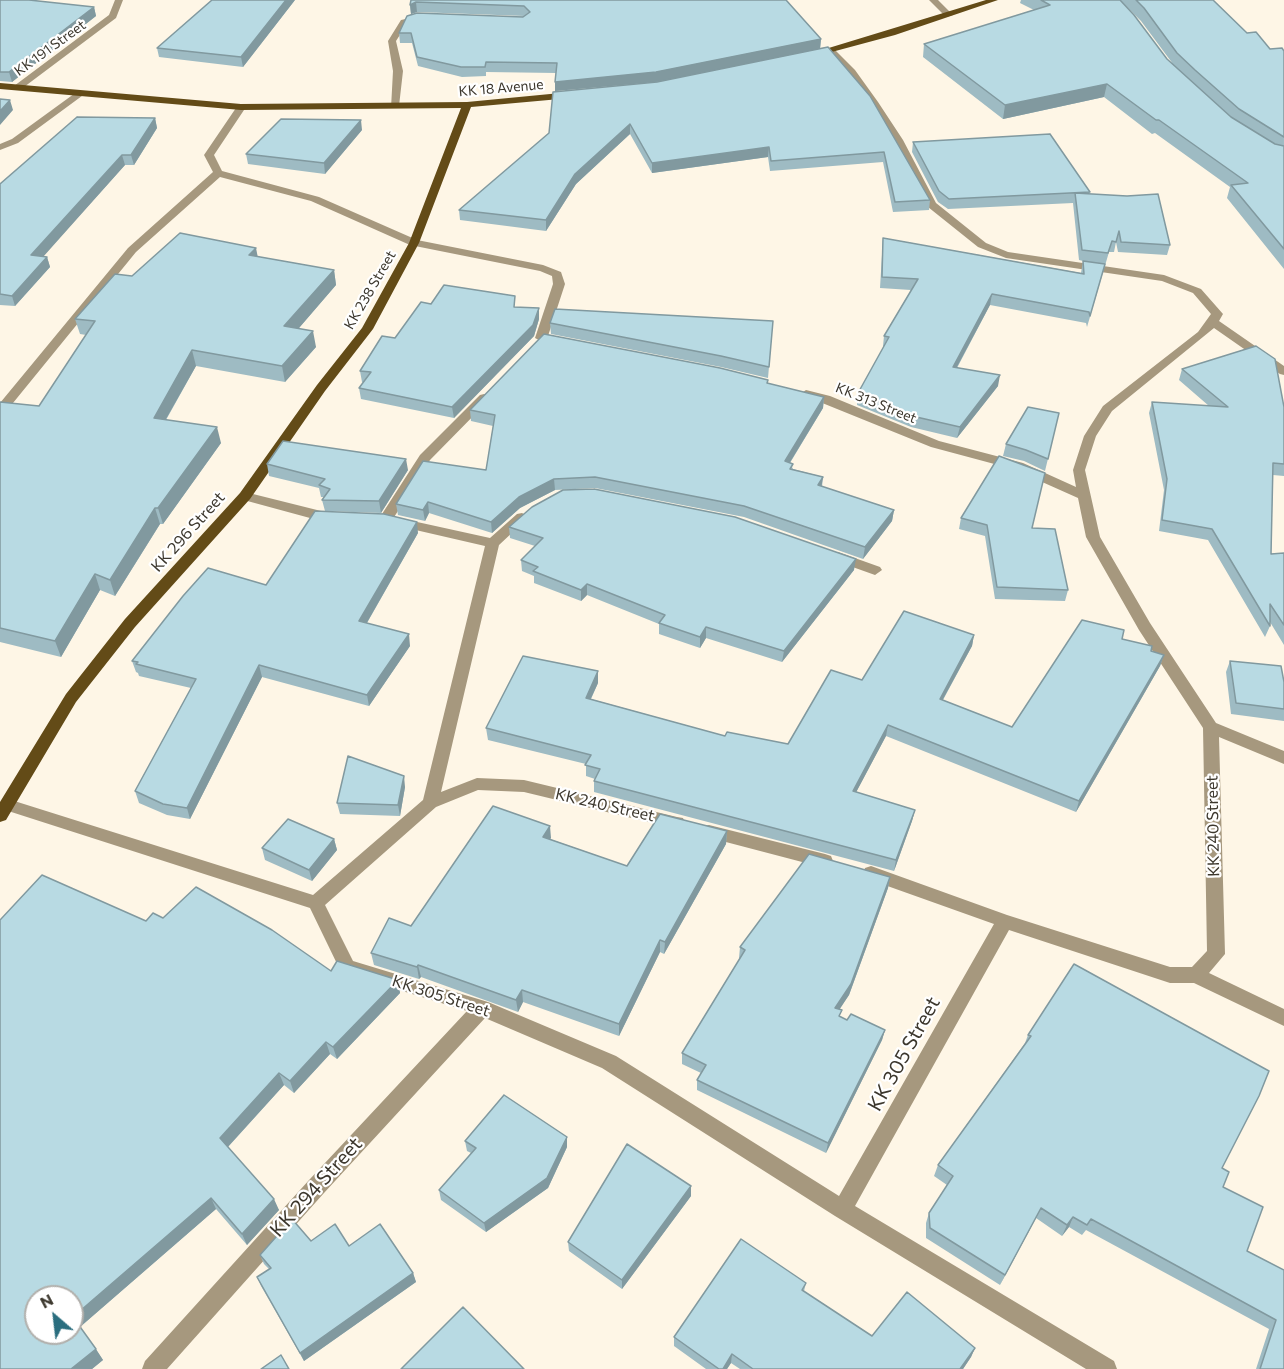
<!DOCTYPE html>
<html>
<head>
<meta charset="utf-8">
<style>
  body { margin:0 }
  #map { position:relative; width:1284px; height:1369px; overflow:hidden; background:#fef6e6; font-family:Commissioner,sans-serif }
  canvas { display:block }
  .north { position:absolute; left:24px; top:1285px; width:60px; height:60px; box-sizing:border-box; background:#fff; border:2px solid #b1afab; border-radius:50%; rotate:332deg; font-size:16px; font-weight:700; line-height:24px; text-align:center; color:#3c372d }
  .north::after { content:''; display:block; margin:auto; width:21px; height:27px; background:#2a6e7f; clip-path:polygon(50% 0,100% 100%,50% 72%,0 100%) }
</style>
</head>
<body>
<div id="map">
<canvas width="1284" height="1369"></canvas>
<div class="north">N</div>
</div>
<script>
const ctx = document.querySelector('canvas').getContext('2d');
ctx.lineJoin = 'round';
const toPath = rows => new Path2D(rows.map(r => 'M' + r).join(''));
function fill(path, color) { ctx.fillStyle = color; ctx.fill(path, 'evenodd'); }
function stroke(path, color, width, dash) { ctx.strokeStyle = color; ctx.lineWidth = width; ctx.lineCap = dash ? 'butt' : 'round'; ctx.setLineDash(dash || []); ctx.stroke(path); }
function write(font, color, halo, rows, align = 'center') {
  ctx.font = font + ' Commissioner,sans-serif'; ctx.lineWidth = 4.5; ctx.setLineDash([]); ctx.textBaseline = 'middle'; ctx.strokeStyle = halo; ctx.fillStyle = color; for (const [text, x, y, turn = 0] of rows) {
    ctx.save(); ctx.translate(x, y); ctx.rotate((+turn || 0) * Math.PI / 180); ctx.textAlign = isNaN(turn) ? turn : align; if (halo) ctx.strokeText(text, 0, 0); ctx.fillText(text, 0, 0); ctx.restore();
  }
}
const minor = toPath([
  [115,0,123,0,116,18,20,90,14,90,14,86,109,15,115,0],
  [929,0,938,0,953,15,946,17,929,0],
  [424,15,427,16,427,20,407,24,396,41,403,71,399,106,391,108,393,71,388,41,401,20,424,15],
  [828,49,834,49,855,70,878,102,903,140,936,203,986,243,1008,252,1164,275,1201,289,1223,314,1219,321,1284,366,1284,375,1280,374,1214,328,1112,411,1096,436,1085,470,1100,537,1150,623,1216,723,1284,751,1284,764,1219,737,1225,954,1209,973,1284,1009,1284,1026,1194,983,1170,983,1009,930,855,1206,1114,1361,1117,1369,1086,1369,835,1216,602,1068,485,1018,324,1193,167,1369,142,1369,145,1361,310,1179,467,1011,341,972,310,908,2,809,0,805,2,801,8,799,313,895,423,800,485,546,394,525,392,522,394,519,399,518,490,538,517,514,522,513,529,517,499,545,441,792,477,778,524,780,677,817,683,818,685,823,683,828,677,829,524,792,478,790,436,807,325,905,353,961,488,1002,616,1056,839,1196,994,924,865,878,863,873,865,868,871,866,1007,915,1170,967,1192,967,1207,951,1203,728,1139,630,1086,537,1078,498,1013,469,931,447,800,394,806,390,830,396,939,441,1023,463,1076,487,1073,470,1084,436,1103,406,1198,332,1211,314,1193,293,1162,281,1006,258,978,247,928,207,893,140,871,105,849,74,828,53,828,49],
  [78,91,86,93,18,143,0,150,0,144,12,139,78,91],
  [241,104,246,107,214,155,222,171,319,197,417,240,543,265,561,272,565,284,548,336,563,339,563,343,541,341,535,338,553,284,552,276,540,271,410,245,311,201,220,177,136,252,4,414,0,415,0,403,128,248,213,172,204,155,238,105,241,104],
  [484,394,488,395,488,401,430,460,391,522,366,521,364,518,366,515,382,514,420,455,480,395,484,394],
  [245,492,337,515,339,518,332,522,321,521,240,499,238,496,245,492],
  [838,552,880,567,882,570,875,575,833,560,831,557,833,554,838,552],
  [709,825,825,854,831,856,833,861,831,866,825,868,703,836,701,831,703,826,709,825]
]);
const major = toPath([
  [986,0,998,0,895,35,813,57,809,54,986,0],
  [0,83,241,104,467,102,571,92,576,95,571,98,471,107,419,243,373,329,325,391,250,499,135,627,76,702,6,820,0,822,0,802,66,694,125,619,240,493,317,385,362,328,409,243,461,108,241,110,0,89,0,83]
]);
const wall = toPath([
  [0,0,94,7,96,16,12,82,0,81],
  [295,0,243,67,159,57,157,48],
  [411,0,786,0,821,39,820,49,656,82,555,91,556,73,486,72,486,76,462,77,418,66,412,43,400,43,399,33,524,16,417,12,411,14,410,5],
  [1021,0,1120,0,1167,59,1173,64,1141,21,1120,0,1213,0,1247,33,1270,49,1284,51,1284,269,1227,198,1230,187,1155,133,1152,134,1104,97,1003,119,923,57,924,44,1034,10,1020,3],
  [828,47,930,200,929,210,893,212,883,162,770,171,768,157,652,173,630,134,576,184,546,231,460,220,459,210,657,82],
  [155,118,157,128,134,165,125,165,43,256,47,257,50,267,15,306,0,305,0,184],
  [362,130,325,174,248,164,246,154],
  [913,142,1090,192,1089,194,1170,245,1167,255,1118,252,1116,242,1114,252,1109,252,1087,327,1086,323,990,305,957,368,998,386,957,438,911,427,857,405,858,393,884,347,883,346,884,336,911,290,880,288,883,238,1081,273,1083,261,1079,260,1073,203,948,209,938,202,912,152],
  [258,257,334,270,336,285,298,329,316,347,285,382,196,366,166,420,221,443,163,524,160,524,115,596,100,590,61,657,0,642,0,402,39,406,86,335,80,334,75,319,132,276],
  [431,304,539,308,539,319,534,336,454,418,361,399,359,388,363,382,362,382,360,371],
  [773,321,768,378,721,367,551,334,550,323],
  [1182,369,1284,407,1284,476,1273,475,1271,554,1284,553,1284,645,1270,622,1270,626,1265,637,1208,540,1159,531,1164,490,1149,413,1152,402,1209,406,1179,380],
  [767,383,824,397,823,408,790,463,793,469,823,477,822,487,894,510,892,521,863,559,744,517,595,488,555,490,520,508,492,533,429,513,425,521,398,515,396,504,486,470,493,426,471,421,470,410],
  [1059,413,1045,471,1024,461,1003,456,1006,444],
  [267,464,408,470,381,513,325,511,322,500,324,497,321,497,319,488,269,476],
  [961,518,1032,528,1068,590,1065,601,995,599,985,536,959,529],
  [509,527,854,570,782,662,706,638,700,648,659,634,659,624,587,595,581,601,534,583,534,576,522,571,521,560,535,546,510,538],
  [418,533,367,623,410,646,369,706,262,677,190,819,167,815,139,803,135,791,191,688,139,676,138,673,136,672,132,661,266,585],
  [974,635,972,646,943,700,1012,727,1122,639,1151,651,1164,655,1160,666,1076,812,886,736,856,792,915,810,912,821,894,871,594,792,594,781,595,779,586,776,586,764,488,740,486,728,598,683,591,699,725,736,788,744,862,680],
  [1230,661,1284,682,1284,721,1231,714,1226,672],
  [405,787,400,816,340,814,337,803],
  [550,826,550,839,627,866,727,831,726,844,664,954,660,952,619,1036,523,1002,518,1012,421,977,419,979,374,965,371,953],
  [334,839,337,850,312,881,265,860,262,848],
  [890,877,888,888,849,995,839,1009,840,1017,847,1020,885,1030,882,1040,826,1153,697,1090,697,1080,701,1073,682,1064,682,1053,740,958,739,958,740,947],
  [163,918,331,971,398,980,400,993,337,1059,330,1054,294,1093,284,1085,228,1147,279,1210,247,1245,216,1209,80,1327,103,1360,92,1369,0,1369,146,921],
  [1028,1035,1222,1168,1223,1187,1247,1251,1284,1270,1284,1369,1256,1369,1269,1329,1086,1230,1082,1235,1069,1227,1062,1236,1036,1218,1000,1285,926,1238,926,1223,929,1213,947,1185,934,1176,938,1165,1025,1043],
  [465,1141,567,1147,548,1188,486,1232,441,1200,439,1190,471,1153,467,1151],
  [691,1186,691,1196,622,1289,569,1251,568,1242],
  [311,1241,349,1246,413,1273,416,1282,304,1361,261,1286,257,1277,269,1269,264,1264,260,1255],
  [806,1283,804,1291,872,1336,975,1348,971,1357,963,1369,740,1369,731,1363,727,1369,706,1369,674,1346,674,1337]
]);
const shadedWall = toPath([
  [286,0,295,0,243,67,241,57],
  [416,2,417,12,411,14,410,5],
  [94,7,96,16,12,82,9,72],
  [821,39,820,49,656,82,555,91,555,82],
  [1107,84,1104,97,1003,119,1005,105],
  [10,100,13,110,0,125,0,111],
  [155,118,157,128,134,165,131,155],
  [361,120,362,130,325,174,324,163],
  [630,124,630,134,576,184,546,231,546,220,575,174],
  [769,147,768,157,652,173,652,163],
  [122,155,125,165,35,266,31,255],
  [256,248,259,263,249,255],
  [47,257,50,267,15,306,12,296],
  [334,270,336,285,287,342,284,326],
  [992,294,990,305,951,378,953,367],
  [539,308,539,319,534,336,454,418,452,407],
  [313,331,316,347,285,382,282,366],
  [192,350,196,366,158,433,154,418],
  [1000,375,998,386,957,438,960,427],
  [824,397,823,408,784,472,785,461],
  [217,427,221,443,163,524,158,508],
  [406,459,408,470,381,513,379,501],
  [823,477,821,489,818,485],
  [554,479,555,490,520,508,492,533,491,522,519,497],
  [428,502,429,513,425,521,423,510],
  [155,508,160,524,115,596,110,580],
  [894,510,892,521,863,559,865,547],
  [417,522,418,533,361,633,359,621],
  [856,559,854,570,782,662,784,651],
  [95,574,100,590,61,657,55,641],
  [587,584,587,595,581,601,581,590],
  [706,627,706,638,700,648,700,637],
  [409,634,410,646,369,706,367,695],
  [974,635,972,646,937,710,940,699],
  [1164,655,1160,666,1076,812,1079,801],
  [259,665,262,677,190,819,187,808],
  [598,671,598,683,586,709,586,698],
  [888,725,886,736,851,802,853,791],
  [404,776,405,787,400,816,398,805],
  [915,810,912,821,894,871,896,860],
  [550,826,551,838,544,849,543,837],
  [727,831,726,844,664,954,665,942],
  [334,839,337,850,312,881,309,870],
  [890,877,888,888,849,995,834,1018,835,1008],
  [660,940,660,952,619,1036,619,1024],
  [418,965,421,977,419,979,417,967],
  [398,980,400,993,337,1059,333,1047],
  [522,990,523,1002,518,1012,516,1000],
  [885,1030,882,1040,826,1153,828,1143],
  [326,1042,330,1054,294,1093,290,1081],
  [279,1073,284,1085,225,1150,220,1138],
  [567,1137,567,1147,548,1188,486,1232,484,1223],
  [691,1186,691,1196,622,1289,622,1280],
  [211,1198,216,1209,80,1327,73,1317],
  [274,1199,279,1210,247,1245,242,1234],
  [1041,1208,1036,1218,1000,1285,1005,1275],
  [1073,1217,1069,1227,1062,1236,1067,1225],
  [413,1273,416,1282,304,1361,300,1353],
  [975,1348,971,1357,963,1369,960,1369],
  [96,1349,103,1360,92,1369,71,1369],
  [732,1354,731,1363,727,1369,723,1369]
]);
const building = toPath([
  [0,0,29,0,94,7,9,72,0,72,0,0],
  [212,0,286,0,241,57,157,48,212,0],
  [411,0,786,0,821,39,656,72,555,82,557,63,486,62,485,67,461,67,417,57,411,33,399,33,407,16,417,13,523,17,530,12,524,6,416,2,410,5,411,0],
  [1041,0,1120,0,1134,15,1167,59,1231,117,1275,144,1284,146,1284,249,1231,185,1248,183,1159,120,1156,120,1107,84,1005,105,924,44,1050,5,1041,0],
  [1136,0,1213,0,1247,33,1256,32,1270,49,1282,48,1284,51,1284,137,1239,109,1195,70,1177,53,1144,8,1136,0],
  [828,47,870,96,930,200,895,202,884,152,771,161,769,147,652,163,630,124,575,174,546,220,459,210,549,133,553,92,657,82,828,47],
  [0,99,10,100,0,111,0,99],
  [77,117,155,118,131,155,122,155,31,255,47,257,12,296,0,294,0,184,77,117],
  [281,119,361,120,324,163,246,154,281,119],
  [1050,134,1090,192,949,199,939,191,913,142,1050,134],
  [1075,193,1127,196,1158,194,1170,245,1121,242,1119,231,1116,242,1112,241,1108,253,1082,250,1075,193],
  [180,233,256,248,249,255,334,270,284,326,313,331,282,366,192,350,154,418,217,427,158,508,155,508,110,580,95,574,55,641,0,628,0,402,39,406,95,321,75,319,115,274,132,276,180,233],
  [883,238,1084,274,1083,261,1105,264,1090,316,1089,312,992,294,953,367,1000,375,960,427,912,416,858,393,889,337,884,336,918,279,882,277,883,238],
  [444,285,515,296,514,307,539,308,533,325,452,407,359,388,371,372,360,371,382,336,395,338,421,302,431,304,444,285],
  [555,309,773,321,769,367,721,356,550,323,555,309],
  [544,334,720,368,768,380,767,383,824,397,785,461,793,464,790,469,823,477,818,485,894,510,865,547,744,506,595,477,554,479,519,497,491,522,428,502,423,510,396,504,423,461,486,470,495,415,470,410,544,334],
  [1256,346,1275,359,1284,407,1284,464,1273,463,1271,554,1284,553,1284,625,1270,604,1270,626,1212,529,1162,520,1167,479,1152,402,1228,407,1182,369,1256,346],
  [1028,407,1059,413,1048,459,1026,450,1006,444,1028,407],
  [283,441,406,459,379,501,322,500,330,489,319,485,325,479,267,464,283,441],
  [999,456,1045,473,1032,528,1055,529,1068,590,997,587,987,525,961,518,999,456],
  [594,489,735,517,856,559,784,651,706,627,700,637,659,623,665,615,587,584,581,590,533,571,538,567,521,560,543,538,509,527,532,507,563,490,594,489],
  [315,511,384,514,417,522,359,621,409,634,367,695,259,665,187,808,163,804,135,791,196,679,136,664,138,662,132,661,183,596,208,568,266,585,315,511],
  [904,611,974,635,940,699,1012,727,1082,620,1124,630,1122,639,1152,646,1151,651,1164,655,1079,801,888,725,853,791,915,810,896,860,594,781,600,769,585,765,591,755,486,728,523,656,598,671,586,698,725,736,727,732,788,744,831,670,862,680,904,611],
  [1230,661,1281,666,1284,682,1284,709,1236,703,1230,661],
  [348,756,404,776,398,805,337,803,348,756],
  [493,806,550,826,543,837,627,866,660,814,727,831,665,942,660,940,619,1024,522,990,516,1000,418,965,417,967,371,953,389,918,411,926,493,806],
  [288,819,334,839,309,870,262,848,288,819],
  [809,854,890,877,851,984,835,1008,842,1010,839,1016,847,1020,851,1014,885,1030,828,1143,697,1080,706,1065,682,1053,745,950,740,947,809,854],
  [42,875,146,921,153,913,163,918,196,887,272,930,331,971,337,961,398,980,333,1047,326,1042,290,1081,279,1073,220,1138,274,1199,242,1234,211,1198,73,1317,96,1349,71,1369,0,1369,0,920,42,875],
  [36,1297,72,1297,72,1333,36,1333,36,1297],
  [1074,964,1269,1071,1259,1096,1222,1168,1229,1172,1223,1187,1263,1207,1247,1251,1284,1270,1284,1369,1260,1369,1276,1320,1091,1219,1087,1225,1073,1217,1067,1225,1041,1208,1005,1275,930,1228,929,1213,953,1176,938,1165,1031,1036,1028,1035,1074,964],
  [504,1095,567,1137,547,1178,484,1223,439,1190,476,1148,465,1141,504,1095],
  [627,1144,691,1186,622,1280,568,1242,627,1144],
  [292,1219,311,1241,335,1224,349,1246,380,1224,413,1273,300,1353,257,1277,271,1268,260,1255,292,1219],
  [741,1239,806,1283,802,1290,872,1336,907,1292,975,1348,960,1369,753,1369,732,1354,723,1369,719,1369,674,1337,741,1239],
  [463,1307,524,1369,401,1369,463,1307],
  [281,1355,289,1369,261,1369,281,1355]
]);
const farStreetnames = [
  ["KK 191 Street",50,48,-36],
  ["KK 18 Avenue",501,88,-5],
  ["KK 238 Street",370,290,-60],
  ["KK 313 Street",876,403,22]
];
const streetNames = [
  ["KK 296 Street",188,532,-48],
  ["KK 240 Street",605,805,13],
  ["KK 240 Street",1213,826,-91],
  ["KK 305 Street",441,996,18]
];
const nearStreetnames = [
  ["KK 305 Street",904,1054,-61],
  ["KK 294 Street",316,1187,-48]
];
fill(minor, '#a6987e');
fill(major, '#634b17');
fill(wall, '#9ebbc3');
fill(shadedWall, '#81999f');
fill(building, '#b8dae3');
stroke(building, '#81999f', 1.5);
write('14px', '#3c372d', '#fff', farStreetnames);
write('16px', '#3c372d', '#fff', streetNames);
write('20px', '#3c372d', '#fff', nearStreetnames);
</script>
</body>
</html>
